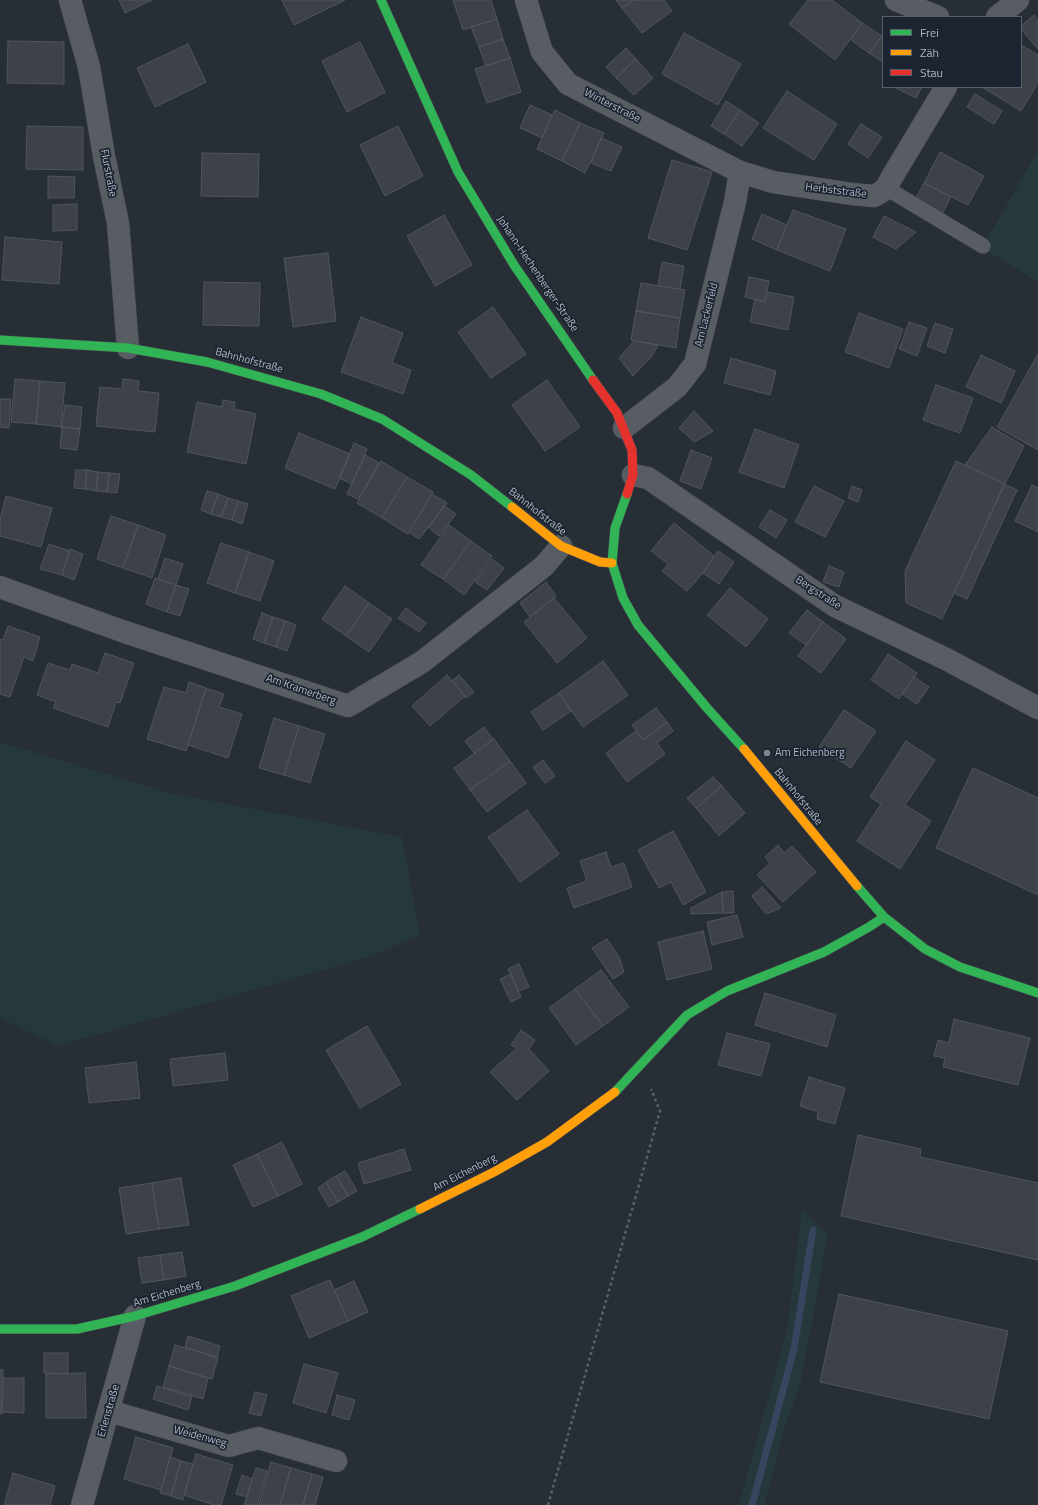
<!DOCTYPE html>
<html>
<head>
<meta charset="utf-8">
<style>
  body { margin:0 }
  #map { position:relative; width:1038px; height:1505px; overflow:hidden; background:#282e35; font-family:"Titillium Web",sans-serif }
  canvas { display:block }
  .legend { position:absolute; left:882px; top:16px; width:140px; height:72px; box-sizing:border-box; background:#1b2430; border:1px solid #57606c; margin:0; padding:5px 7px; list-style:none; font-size:12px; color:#b1b9c7 }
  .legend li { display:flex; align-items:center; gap:8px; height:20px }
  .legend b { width:20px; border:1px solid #57606c }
</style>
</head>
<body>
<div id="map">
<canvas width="1038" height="1505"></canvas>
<ul class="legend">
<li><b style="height:5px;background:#30b455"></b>Frei</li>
<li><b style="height:5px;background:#ff9f0a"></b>Zäh</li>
<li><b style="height:5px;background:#e5322d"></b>Stau</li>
</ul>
</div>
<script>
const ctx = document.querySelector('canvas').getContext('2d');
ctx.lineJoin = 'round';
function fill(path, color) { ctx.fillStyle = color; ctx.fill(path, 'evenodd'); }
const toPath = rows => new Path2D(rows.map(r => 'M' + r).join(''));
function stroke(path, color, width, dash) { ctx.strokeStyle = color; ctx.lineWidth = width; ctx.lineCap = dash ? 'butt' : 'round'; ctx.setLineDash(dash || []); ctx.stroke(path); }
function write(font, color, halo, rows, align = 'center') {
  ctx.font = font + ' "Titillium Web",sans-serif'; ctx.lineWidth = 3.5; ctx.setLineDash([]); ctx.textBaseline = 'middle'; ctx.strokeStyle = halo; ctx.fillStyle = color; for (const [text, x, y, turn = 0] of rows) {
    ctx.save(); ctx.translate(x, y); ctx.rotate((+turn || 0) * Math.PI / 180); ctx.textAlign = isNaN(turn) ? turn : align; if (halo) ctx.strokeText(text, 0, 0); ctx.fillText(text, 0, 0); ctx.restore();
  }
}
const green = toPath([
  [1038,150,1038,282,982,248],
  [0,742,170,793,402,837,420,935,369,957,58,1046,0,1018],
  [802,1208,828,1235,800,1386,787,1420,764,1505,739,1505,787,1330]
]);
const stream = toPath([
  [752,1505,794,1349,813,1230]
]);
const building = toPath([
  [119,0,152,0,125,13,119,0],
  [282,0,345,0,294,25,282,0],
  [453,0,491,0,497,19,463,30,453,0],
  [616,0,633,0,622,8,616,0],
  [633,0,664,0,672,11,642,33,622,8,633,0],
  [808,0,832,0,862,23,835,60,789,24,808,0],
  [1034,15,1038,20,1038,49,1021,29,1021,26,1034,15],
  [497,19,503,39,479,47,471,27,497,19],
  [862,23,882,36,869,53,851,40,862,23],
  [684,33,741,64,718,105,662,74,684,33],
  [882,36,883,37,883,62,869,53,882,36],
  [503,39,510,58,486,66,479,47,503,39],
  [8,41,64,42,64,84,7,83,8,41],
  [360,42,385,92,347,112,322,61,360,42],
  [188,44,206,82,155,107,137,68,188,44],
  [1021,45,1038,55,1038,83,1021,111,982,87,1021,87,1021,45],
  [626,48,636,59,616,78,606,67,626,48],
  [510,58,521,92,487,103,475,69,510,58],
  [636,59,653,78,634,95,616,78,636,59],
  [894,87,922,87,916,98,894,87],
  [787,91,837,124,814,160,763,128,787,91],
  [975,94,1002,111,994,124,967,107,975,94],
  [726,101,740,110,724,134,711,126,726,101],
  [530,105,552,115,542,138,520,128,530,105],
  [555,110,580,123,562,161,537,149,555,110],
  [740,110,759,123,742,146,724,134,740,110],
  [580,123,604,133,585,173,562,161,580,123],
  [861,124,882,137,868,158,848,144,861,124],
  [27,126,83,127,83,170,26,169,27,126],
  [398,126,423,176,385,196,360,145,398,126],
  [601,138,622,147,611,171,591,163,601,138],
  [940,152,984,176,968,205,924,183,940,152],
  [202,153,259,154,258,197,201,196,202,153],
  [672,160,712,172,687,250,648,238,672,160],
  [48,176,75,177,74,198,48,198,48,176],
  [924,183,951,197,942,214,915,200,924,183],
  [77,204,77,230,53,231,53,205,77,204],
  [793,210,846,229,830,271,777,250,793,210],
  [762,214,787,225,777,250,752,239,762,214],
  [444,215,472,265,435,286,407,236,444,215],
  [884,216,916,232,896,249,873,237,884,216],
  [5,237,62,242,59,284,2,280,5,237],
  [328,253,336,321,293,327,284,258,328,253],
  [662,262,684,266,680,289,658,286,662,262],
  [749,277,769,281,765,302,745,297,749,277],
  [204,282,260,283,259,326,203,325,204,282],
  [641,283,685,290,680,318,636,311,641,283],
  [767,292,794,297,788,330,750,322,755,299,765,302,767,292],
  [493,307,526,354,491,378,458,332,493,307],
  [636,311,680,318,676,348,631,340,636,311],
  [859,313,903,329,889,368,845,352,859,313],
  [361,317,403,333,392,363,411,370,403,394,341,372,361,317],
  [909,322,927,328,917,356,899,349,909,322],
  [935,323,953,329,945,353,927,346,935,323],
  [634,341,658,345,652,356,633,376,619,358,634,341],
  [1038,354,1038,450,997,427,1038,354],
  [981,355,1015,371,1001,403,966,387,981,355],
  [731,358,776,371,770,395,724,383,731,358],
  [15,379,40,381,36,424,11,422,15,379],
  [123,379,139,381,138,391,159,393,155,432,96,426,100,387,122,389,123,379],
  [547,380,580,427,545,451,512,405,547,380],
  [40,381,65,383,61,427,36,424,40,381],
  [936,385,973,398,960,433,923,420,936,385],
  [0,399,11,399,9,428,0,427,0,399],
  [223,400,235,402,234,409,256,414,246,464,187,452,197,402,222,407,223,400],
  [65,405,82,407,80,429,62,427,65,405],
  [694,411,713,431,694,442,679,428,694,411],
  [62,427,80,429,77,450,60,448,62,427],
  [992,427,1024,446,1005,484,965,465,992,427],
  [755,429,799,445,784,488,739,472,755,429],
  [299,433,350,454,335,489,285,468,299,433],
  [354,443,367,449,352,484,339,478,354,443],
  [691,450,712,458,701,489,680,481,691,450],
  [365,455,379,463,358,499,347,494,365,455],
  [381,461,407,477,382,518,357,503,381,461],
  [956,461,1005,484,942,619,906,603,905,571,956,461],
  [76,470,87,470,85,489,74,488,76,470],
  [87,470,98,472,96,491,85,489,87,470],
  [98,472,109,473,107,492,96,491,98,472],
  [109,473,120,474,117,493,107,492,109,473],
  [407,477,433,492,408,534,382,518,407,477],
  [1004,484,1017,490,967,599,954,593,1004,484],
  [1032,485,1038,488,1038,532,1015,521,1032,485],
  [814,486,844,501,825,537,795,522,814,486],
  [852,486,862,490,858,502,848,498,852,486],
  [207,491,218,494,211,514,201,510,207,491],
  [218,494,228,498,221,517,211,514,218,494],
  [432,494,447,503,419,539,409,532,432,494],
  [6,496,52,508,41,547,0,536,0,519,6,496],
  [228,498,238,501,232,520,221,517,228,498],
  [238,501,248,504,242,524,232,520,238,501],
  [444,506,456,514,439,536,428,527,444,506],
  [770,510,787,520,776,538,759,527,770,510],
  [111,516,138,525,123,568,97,559,111,516],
  [674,523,714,556,703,573,687,591,662,571,668,564,651,551,674,523],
  [138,525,166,535,152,578,123,568,138,525],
  [449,525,471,541,443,579,421,565,449,525],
  [471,541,492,556,464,595,443,579,471,541],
  [221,543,249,552,235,593,207,583,221,543],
  [49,544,70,551,62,575,40,569,49,544],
  [70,549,83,554,74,580,62,575,70,549],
  [718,551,734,562,719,584,703,573,718,551],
  [249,552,274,561,260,601,235,593,249,552],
  [165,558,183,564,176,585,158,579,165,558],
  [492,559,504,568,487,590,475,582,492,559],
  [829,566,844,572,839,587,823,582,829,566],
  [155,578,176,585,167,612,146,604,155,578],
  [546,582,556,596,530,617,520,603,546,582],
  [176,585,189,589,180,616,167,612,176,585],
  [345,586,369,603,346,636,322,619,345,586],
  [730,588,768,619,746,647,707,615,730,588],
  [554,598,587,638,557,663,524,622,554,598],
  [369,603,392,619,369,652,346,636,369,603],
  [406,608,426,623,419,632,398,618,406,608],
  [807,610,823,622,806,645,789,633,807,610],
  [262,613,273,617,264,643,253,639,262,613],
  [273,617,285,621,276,647,264,643,273,617],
  [285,621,296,625,287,651,276,647,285,621],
  [823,622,846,639,821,673,798,656,823,622],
  [8,626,40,637,33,661,24,657,10,697,0,694,0,639,3,640,8,626],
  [105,653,134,663,120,703,116,702,108,727,53,708,56,702,37,695,48,663,70,670,72,664,98,673,105,653],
  [888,654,917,673,899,699,871,680,888,654],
  [603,661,628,695,583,727,559,693,603,661],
  [447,675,465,696,430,726,412,706,447,675],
  [459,675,474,692,466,698,452,681,459,675],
  [914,677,929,687,917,704,902,694,914,677],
  [189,682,206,688,186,751,147,739,164,687,186,693,189,682],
  [206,688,224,694,219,707,242,714,228,758,188,745,206,688],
  [559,693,571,711,543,730,531,712,559,693],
  [656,708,667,722,643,740,632,725,656,708],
  [844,710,876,731,851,768,819,747,844,710],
  [274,718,299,726,284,775,259,768,274,718],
  [667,722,673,731,657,743,665,754,627,782,606,753,636,731,643,740,667,722],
  [299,726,325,734,310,783,284,775,299,726],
  [484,727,493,739,474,753,465,741,484,727],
  [494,739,510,761,470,790,454,768,494,739],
  [906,741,935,760,905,805,931,821,900,869,857,841,881,804,870,797,906,741],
  [543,760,555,776,545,783,533,767,543,760],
  [510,761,526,783,487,812,470,790,510,761],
  [973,768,1038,798,1038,895,936,848,973,768],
  [713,777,722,786,696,808,687,798,713,777],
  [722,786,745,813,719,836,696,808,722,786],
  [527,810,559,854,520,882,488,837,527,810],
  [673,831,706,892,683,905,671,882,659,888,638,850,673,831],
  [778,845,784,853,792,846,816,872,783,902,757,875,770,863,765,857,778,845],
  [606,852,611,867,624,863,632,887,574,908,567,888,587,881,580,861,606,852],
  [762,887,781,908,766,914,752,896,762,887],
  [733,891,734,913,723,913,722,892,733,891],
  [722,892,723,913,691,914,691,908,722,892],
  [737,915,743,937,712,945,707,922,737,915],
  [703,931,712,969,667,980,658,942,703,931],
  [607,939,619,957,624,972,613,979,592,948,607,939],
  [519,964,529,987,518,991,508,969,519,964],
  [601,970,629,1007,603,1026,575,989,601,970],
  [511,974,521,997,511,1002,500,979,511,974],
  [575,989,603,1026,576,1045,549,1008,575,989],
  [765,993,836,1015,827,1047,755,1025,765,993],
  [954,1019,1030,1038,1018,1085,943,1067,945,1058,934,1056,938,1040,949,1043,954,1019],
  [367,1026,401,1084,360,1108,326,1050,367,1026],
  [521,1030,535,1040,529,1049,549,1071,517,1100,490,1072,517,1048,511,1045,521,1030],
  [727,1033,770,1044,761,1076,718,1065,727,1033],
  [225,1053,228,1080,173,1086,170,1059,225,1053],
  [136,1062,140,1098,89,1103,85,1068,136,1062],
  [809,1077,845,1088,835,1124,817,1119,818,1112,800,1106,809,1077],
  [858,1135,921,1149,920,1157,1038,1183,1038,1260,841,1216,858,1135],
  [282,1142,302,1184,278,1196,257,1154,282,1142],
  [404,1149,411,1170,364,1184,358,1163,404,1149],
  [257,1154,278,1196,253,1207,233,1165,257,1154],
  [345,1171,357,1191,348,1196,336,1176,345,1171],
  [336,1176,348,1196,338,1202,326,1182,336,1176],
  [181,1178,189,1225,159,1229,152,1183,181,1178],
  [326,1182,338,1202,329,1207,318,1188,326,1182],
  [152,1183,159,1229,126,1234,119,1188,152,1183],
  [182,1252,186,1276,164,1280,160,1255,182,1252],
  [160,1255,164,1280,142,1283,138,1258,160,1255],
  [330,1280,348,1321,309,1338,291,1296,330,1280],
  [354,1281,368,1312,348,1321,334,1290,354,1281],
  [839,1294,1008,1331,989,1419,820,1382,839,1294],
  [188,1336,220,1346,217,1357,185,1347,188,1336],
  [175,1345,218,1358,212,1379,169,1366,175,1345],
  [44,1353,68,1353,68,1374,44,1373,44,1353],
  [304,1364,338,1373,326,1413,293,1403,304,1364],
  [169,1366,208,1378,203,1399,163,1387,169,1366],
  [0,1370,3,1370,2,1414,0,1414,0,1370],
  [85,1373,86,1418,46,1418,46,1374,85,1373],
  [3,1378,24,1378,24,1413,2,1412,3,1378],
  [157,1386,192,1397,188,1410,153,1399,157,1386],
  [255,1392,267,1395,261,1416,249,1413,255,1392],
  [337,1395,355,1400,349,1420,332,1415,337,1395],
  [136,1437,173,1448,161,1490,124,1479,136,1437],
  [196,1454,233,1465,221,1505,214,1505,184,1495,196,1454],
  [170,1457,181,1461,171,1496,160,1493,170,1457],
  [181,1461,193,1464,183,1500,171,1496,181,1461],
  [271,1462,291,1468,280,1505,259,1505,271,1462],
  [256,1468,267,1471,257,1505,244,1505,256,1468],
  [291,1468,312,1474,303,1505,280,1505,291,1468],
  [13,1473,55,1486,50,1505,4,1505,13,1473],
  [312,1474,323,1477,315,1505,303,1505,312,1474],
  [242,1475,252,1479,247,1497,236,1494,242,1475]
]);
const path = toPath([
  [548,1505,660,1111,651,1089]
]);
const lane = toPath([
  [886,188,983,246]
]);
const street = toPath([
  [70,0,89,67,104,156,118,223,128,348],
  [526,0,542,52,568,84,740,172,773,182,852,194,874,196,881,192,886,188,892,177,946,87],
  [896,0,938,17],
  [997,17,1018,0],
  [624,428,677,387,695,364,735,202,740,172],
  [633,475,648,478,835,606,946,659,1038,708],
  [0,587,122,631,348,706,422,662,544,566,561,546],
  [109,1411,229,1446,258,1438,336,1461],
  [82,1505,135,1316]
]);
const fast = toPath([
  [381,0,458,172,514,265,593,380],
  [0,340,128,348,207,362,321,394,382,419,471,475,512,507],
  [627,494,615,528,612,563,623,598,638,625,707,708,744,749],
  [857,886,884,917,925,949,960,967,1038,993],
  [615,1092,687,1015,727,991,824,952,869,927,884,917],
  [0,1329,77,1329,135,1316,235,1286,362,1237,420,1209]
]);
const slow = toPath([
  [512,507,561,546,600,562,612,563],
  [744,749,857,886],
  [420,1209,494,1172,547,1142,615,1092]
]);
const jam = toPath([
  [593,380,617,413,632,450,633,475,627,494]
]);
const markers = [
  [767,753,4,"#818894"]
];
const streetNames = [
  ["Winterstraße",612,106,27],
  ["Flurstraße",108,173,79],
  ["Herbststraße",836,191,7],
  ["Johann-Hechenberger-Straße",537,274,56],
  ["Am Lackerfeld",707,315,-76],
  ["Bahnhofstraße",249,361,15],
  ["Bahnhofstraße",537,512,38],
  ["Bergstraße",818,593,33],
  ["Am Kramerberg",301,690,19],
  ["Bahnhofstraße",798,797,51],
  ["Am Eichenberg",465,1173,-27],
  ["Am Eichenberg",167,1294,-17],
  ["Erlenstraße",109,1411,-74],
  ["Weidenweg",200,1437,15]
];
const poiNames = [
  ["Am Eichenberg",775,753]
];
fill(green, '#25383b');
stroke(stream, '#35465e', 7);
fill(building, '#3d4249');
stroke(building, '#50555d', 1);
stroke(lane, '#464a50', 16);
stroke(street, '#464a50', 23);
stroke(fast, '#464a50', 10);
stroke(slow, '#464a50', 10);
stroke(jam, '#464a50', 10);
stroke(path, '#5b6067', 2.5, [3, 3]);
stroke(lane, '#585c63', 15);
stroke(street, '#585c63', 22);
stroke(fast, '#30b455', 9);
stroke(slow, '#ff9f0a', 9);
stroke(jam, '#e5322d', 9);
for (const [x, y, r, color] of markers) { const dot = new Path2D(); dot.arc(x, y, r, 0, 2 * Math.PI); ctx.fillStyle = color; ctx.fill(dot); stroke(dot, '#1b2430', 1.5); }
write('11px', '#b1b9c7', '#1b2430', streetNames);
write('11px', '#b1b9c7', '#1b2430', poiNames, 'left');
</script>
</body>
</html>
